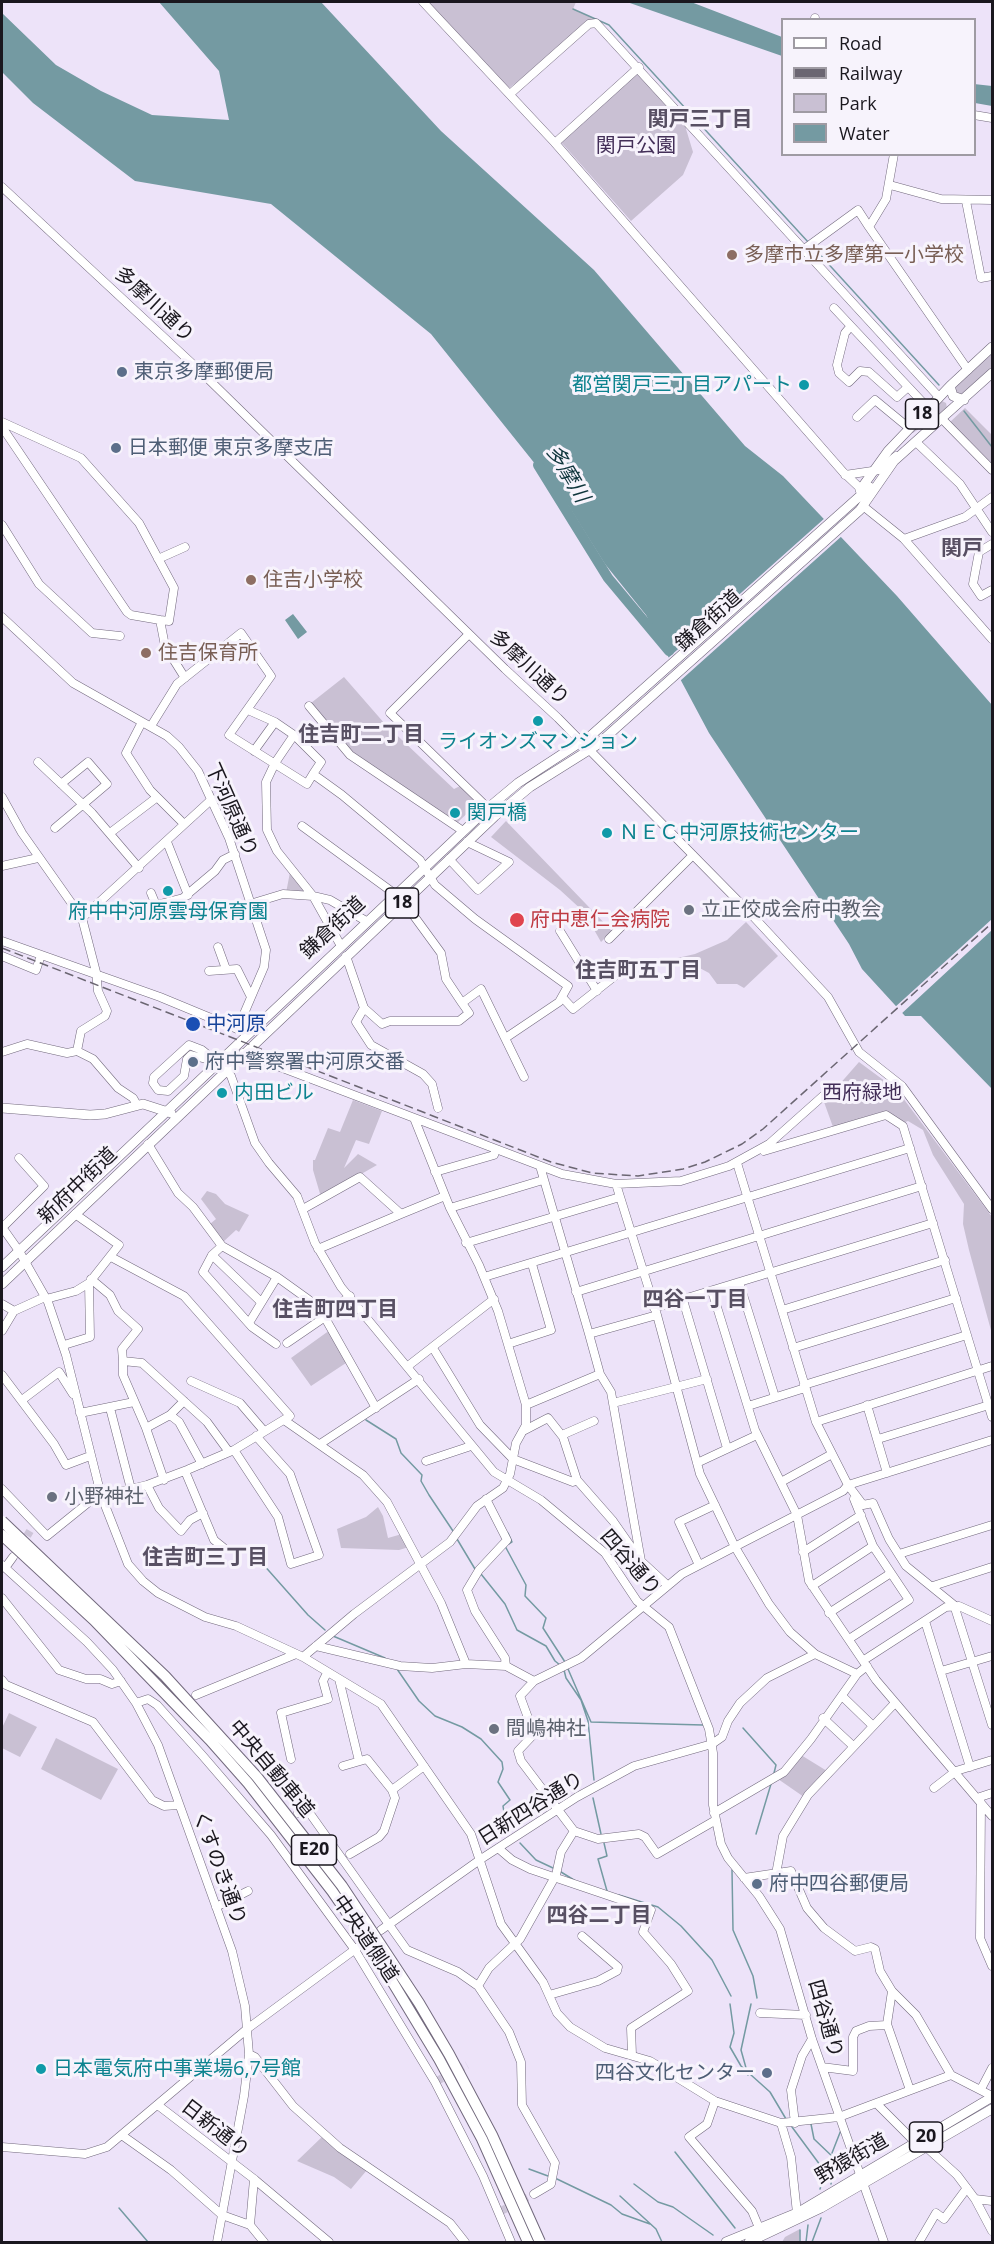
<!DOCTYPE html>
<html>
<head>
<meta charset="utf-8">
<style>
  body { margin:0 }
  #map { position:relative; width:994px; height:2244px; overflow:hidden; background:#ede3f9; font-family:"Open Sans",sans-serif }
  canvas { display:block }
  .frame { position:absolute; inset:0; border:3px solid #1a171e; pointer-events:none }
  .legend { position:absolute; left:781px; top:18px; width:195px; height:138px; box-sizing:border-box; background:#f7f3fc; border:2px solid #9f9ba3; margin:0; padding:8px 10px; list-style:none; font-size:18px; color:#1a171e }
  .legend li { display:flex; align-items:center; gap:12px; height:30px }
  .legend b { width:30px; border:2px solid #9f9ba3 }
</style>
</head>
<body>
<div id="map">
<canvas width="994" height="2244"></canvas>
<div class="frame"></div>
<ul class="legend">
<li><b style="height:8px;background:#fff"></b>Road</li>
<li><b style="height:8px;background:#6b6672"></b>Railway</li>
<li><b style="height:16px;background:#c9c0d3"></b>Park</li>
<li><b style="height:16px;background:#749aa2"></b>Water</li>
</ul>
</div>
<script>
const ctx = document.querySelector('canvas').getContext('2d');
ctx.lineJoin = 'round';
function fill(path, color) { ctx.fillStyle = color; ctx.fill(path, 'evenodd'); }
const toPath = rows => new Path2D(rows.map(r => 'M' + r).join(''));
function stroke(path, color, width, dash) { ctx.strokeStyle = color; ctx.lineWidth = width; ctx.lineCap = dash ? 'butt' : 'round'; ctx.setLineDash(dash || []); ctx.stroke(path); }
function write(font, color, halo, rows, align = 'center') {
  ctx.font = font + ' "Open Sans","Noto Sans JP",sans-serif'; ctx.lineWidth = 6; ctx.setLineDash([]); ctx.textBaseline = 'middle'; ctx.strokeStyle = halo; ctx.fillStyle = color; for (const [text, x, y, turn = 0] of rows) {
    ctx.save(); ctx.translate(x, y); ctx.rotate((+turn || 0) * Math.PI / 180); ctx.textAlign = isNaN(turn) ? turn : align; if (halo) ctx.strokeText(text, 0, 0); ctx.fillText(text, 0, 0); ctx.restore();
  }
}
const green = toPath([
  [426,2,576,2,573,9,598,20,509,88],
  [637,74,641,74,688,125,686,129,693,152,683,175,631,221,561,142],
  [992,352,992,367,960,397,954,389],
  [942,401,946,403,947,408,913,433,910,433],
  [965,408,992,435,992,466,950,422],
  [344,677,385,724,454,789,460,786,478,803,457,823,352,753,311,703],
  [506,821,612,931,601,942,584,912,560,890,491,837],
  [291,867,308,894,286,893],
  [746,922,778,956,744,988,737,984,717,984,709,973,694,965,674,962,673,959,695,954,727,940],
  [859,1062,897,1090,992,1217,992,1334,969,1250,963,1224,964,1204,933,1155,923,1130,908,1121,903,1123,887,1113,881,1112,833,1127,824,1102],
  [353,1100,382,1111,369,1144,356,1140,344,1168,358,1154,377,1165,321,1197,313,1170,313,1160,315,1160,328,1128,340,1132],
  [207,1191,216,1194,225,1204,249,1215,239,1232,236,1230,222,1243,210,1224,216,1219,201,1199],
  [330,1330,349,1361,311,1386,291,1358],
  [378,1507,383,1516,388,1538,402,1534,409,1547,399,1550,341,1548,337,1529,366,1517],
  [9,1713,37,1727,20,1757,2,1748,2,1728],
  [56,1738,118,1769,101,1800,41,1769],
  [801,1755,827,1771,804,1797,778,1779],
  [323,2136,367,2170,351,2189,334,2177,297,2161],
  [800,2229,799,2242,782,2242,785,2237]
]);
const water = toPath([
  [159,2,321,2,441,131,594,270,745,446,783,476,897,596,992,705,992,1089,921,1016,905,1016,862,969,849,944,709,733,646,615,605,564,568,505,431,334,271,204,135,181,33,103,2,72,2,13,56,65,101,91,152,115,229,120,219,71],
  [627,2,691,2,782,37,782,56],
  [974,84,992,86,992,106,975,103],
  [293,614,307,632,298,639,285,620]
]);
const pier = toPath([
  [826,517,843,535,680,681,667,659],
  [992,919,992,930,900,1015,894,1008]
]);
const stream = toPath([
  [573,9,609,25,809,243],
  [812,246,939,385],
  [964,411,992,447],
  [366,1420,396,1439,401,1453,422,1475,421,1481,429,1495,453,1531],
  [508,1533,512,1542,509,1544],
  [457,1539,475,1569],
  [241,1546,254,1554,308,1615,325,1630],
  [505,1546,526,1585,525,1596,546,1618,543,1628,565,1662],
  [481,1574,505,1604,517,1630,546,1646,555,1661,560,1665],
  [333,1636,385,1658],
  [397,1669,419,1701,435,1716,462,1727,481,1739,502,1762,503,1769,498,1782,510,1800,503,1806,506,1825,510,1831],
  [568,1669,591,1722,703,1725],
  [564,1670,566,1678,581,1700,588,1721,594,1780],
  [743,1728,776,1765,774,1773],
  [593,1798,601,1834],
  [756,1834,771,1784],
  [520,1843,536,1860,553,1868],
  [604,1843,607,1856,598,1859,607,1891],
  [732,1870,733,1930,753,1976,757,1998],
  [561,1872,574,1880],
  [619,1895,658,1907,681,1926,712,1960,731,1996],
  [730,2004,734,2033,730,2047,741,2066,770,2092,786,2119],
  [748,2075,741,2050,751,2004],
  [811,2124,814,2139,835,2159,831,2184],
  [792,2127,823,2169,824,2178,820,2189],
  [675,2152,735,2228],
  [832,2153,841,2130],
  [529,2169,548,2176],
  [557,2179,611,2205,622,2214,650,2224],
  [634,2184,658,2202,673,2207,713,2235],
  [620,2196,656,2229,662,2242],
  [119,2208,148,2242],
  [800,2242,800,2230],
  [806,2242,808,2225],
  [812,2242,821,2218]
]);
const river = toPath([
  [538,465,608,578,669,651]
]);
const minorTunnel = toPath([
  [21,1546,30,1531],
  [435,2082,467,2065],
  [499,2212,534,2194]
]);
const minor = toPath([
  [423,2,555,143,843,472,861,489],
  [815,20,815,18],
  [510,94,589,24,596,23,939,397],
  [974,115,992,118],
  [555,143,639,67],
  [894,154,886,199,869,227,968,370],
  [890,185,941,199,992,200],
  [2,187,198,369,505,669,558,718,750,913,828,997,859,1052,902,1086,992,1209],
  [966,201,981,278,992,276],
  [803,250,858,210,869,227],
  [834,308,928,408],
  [850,327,845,333,837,365,839,373,849,382,860,371,869,372,897,397,908,387],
  [857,417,875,400,909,428],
  [943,420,992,470],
  [2,422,81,458,139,523,174,588,169,621,160,620],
  [2,427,127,612,131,615,160,620,165,646,185,678],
  [916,442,960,484,992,532],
  [845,475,879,470,896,456],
  [863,506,904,539,965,517,992,497],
  [2,525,39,584,92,633,120,636],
  [904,539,992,639],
  [992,544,979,552,973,584,981,596,992,590],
  [158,559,185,547],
  [2,617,73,683,167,736,179,747,198,771,229,838,266,950,264,967,243,1016,252,1028],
  [469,634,390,713,488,808],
  [309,706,350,755,463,831],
  [248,710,275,722,254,751],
  [142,722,126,753,150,790,184,824],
  [275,722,294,735],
  [151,726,177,684,241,633,271,676,229,735,307,784,313,774,342,795,420,860,435,885,475,919,568,986,559,1002,507,1037],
  [38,762,92,813,139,868],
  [313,774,321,762,294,735,275,763,266,782,267,830,277,851,313,896,341,946],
  [2,797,22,833,82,918,96,972,98,991,107,1011,105,1016,81,1031,77,1051],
  [302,826,395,894],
  [55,828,107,784,88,762,61,784],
  [110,833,156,798],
  [167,842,188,895],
  [449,859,478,890,509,862,467,842],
  [2,866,38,858],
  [151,893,156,905,183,898,215,871,223,860,235,854],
  [403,901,441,953,446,979,462,1003],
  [250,904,283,894,313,896,330,900,366,921],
  [82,918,212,799],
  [560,931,597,991],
  [609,939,693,855],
  [2,941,160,997,247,1033],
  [218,947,226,969],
  [2,956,36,970,41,955],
  [346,956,364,1008,356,1022,371,1045,423,1074,432,1084,438,1108],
  [209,971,237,969,250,995],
  [562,997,573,1009,625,968],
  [364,1008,382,1024,390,1021,459,1021,469,1013,462,1003,481,989,524,1077],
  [2,1052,27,1044,67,1053,77,1051,93,1059,118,1088,133,1098,137,1105],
  [243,1053,562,1174,616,1184,681,1181,729,1166,769,1144,833,1087],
  [217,1062,191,1055,187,1059,184,1076,168,1091,158,1090,153,1083,154,1077,189,1045,202,1050,217,1062,225,1069,231,1076,255,1143,269,1163,297,1196,315,1243,341,1287,494,1472,541,1500,605,1553,637,1601,669,1627,709,1729,713,1753,713,1805,721,1844,728,1858,759,1896,780,1929,812,2039,884,2242],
  [148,1144,178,1193,193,1207,222,1246,277,1277,309,1300,324,1316,376,1408],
  [764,1151,886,1115,903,1126,992,1417],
  [737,1163,816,1422,848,1485,863,1505,873,1503,889,1539,906,1566,954,1605,992,1725],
  [540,1166,589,1334,657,1315],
  [435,1172,494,1155,496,1149],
  [616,1184,657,1315,700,1474,735,1547,769,1604,790,1632,815,1654],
  [450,1208,543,1180],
  [303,1209,360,1177,401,1214,445,1196],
  [2,1227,19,1251,48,1302,66,1355,101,1495,128,1564,143,1581,158,1593,205,1617,236,1626,303,1657,381,1704,471,1834,501,1924,543,1982,557,2013,570,2027,605,2048,650,2061,715,2101,781,2123,839,2117,951,2075,992,2096],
  [2,1228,44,1186,19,1158],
  [466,1243,620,1197],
  [222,1246,212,1255,261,1302],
  [318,1249,401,1214],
  [212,1255,203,1272,252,1327,276,1344],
  [484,1277,910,1148],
  [91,1279,110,1295,118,1311,138,1329,122,1349,123,1361,142,1363,207,1422,229,1452],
  [739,1282,775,1397],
  [712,1291,755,1430,797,1515,809,1581,876,1680,992,1816],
  [576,1292,922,1186],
  [46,1299,76,1291,89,1283,119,1245,75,1214],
  [683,1300,727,1448],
  [2,1304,14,1311,45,1297],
  [654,1308,933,1223],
  [782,1310,945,1260],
  [324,1316,350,1296],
  [249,1323,277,1277],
  [2,1331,14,1311],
  [589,1334,600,1374,611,1392,641,1561],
  [287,1343,325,1317],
  [508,1344,551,1330,532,1264],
  [64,1345,90,1337,89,1283],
  [433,1348,480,1425,513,1459,573,1482,577,1480],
  [793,1348,956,1298],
  [123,1361,123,1375,146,1428,164,1480],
  [408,1366,494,1299],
  [2,1375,54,1444,66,1465,90,1456],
  [191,1381,240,1403,264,1431],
  [804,1385,967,1335],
  [22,1400,59,1372,73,1394],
  [613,1403,707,1379],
  [526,1405,600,1374],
  [867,1405,887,1473],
  [748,1406,805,1388],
  [110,1408,131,1489],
  [80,1413,134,1402],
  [170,1415,179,1422,202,1464],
  [284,1420,363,1475,387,1502,441,1603,466,1664],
  [816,1422,992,1366],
  [146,1428,170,1415,184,1401],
  [525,1430,548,1418,563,1437,577,1480,613,1521,641,1561,666,1584],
  [562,1435,594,1421],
  [878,1439,989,1405],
  [320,1444,419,1379],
  [234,1450,278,1517,291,1564,319,1555,290,1474,256,1436],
  [426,1461,471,1446],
  [697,1463,757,1435],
  [185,1471,214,1540,224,1548],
  [781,1482,832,1454],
  [147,1485,159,1508,181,1531,190,1520,203,1513],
  [2,1489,47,1536,94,1498,147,1485,187,1470,234,1450,290,1416,184,1296,111,1257],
  [486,1499,507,1540,479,1570,467,1590,475,1611,505,1658,506,1666],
  [803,1552,861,1515],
  [899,1554,992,1525],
  [2,1565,87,1642,113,1670,136,1703,158,1745,232,1951,245,2006,249,2054,244,2096,217,2242],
  [699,1565,679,1522,715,1505],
  [5,1568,13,1557],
  [812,1586,873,1546],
  [933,1586,992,1567],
  [2,1598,59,1670,86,1679,100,1679,112,1684,121,1681],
  [829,1613,891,1573],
  [925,1621,970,1767],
  [849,1639,909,1600,873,1546,854,1499],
  [316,1646,400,1666,432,1668,466,1664,506,1666,534,1681,581,1658,682,1574,843,1491,848,1485,992,1440],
  [303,1657,354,1614,450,1542,477,1506,503,1488,510,1474,516,1443,526,1425,526,1405,498,1311,479,1265,450,1208,414,1118],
  [864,1660,946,1607,959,1606,992,1621],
  [941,1671,992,1656],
  [339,1679,359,1761],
  [2,1680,6,1685,93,1722,152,1800,164,1806,178,1805],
  [196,1695,296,1654],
  [842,1696,872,1725],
  [136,1703,148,1699,157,1705,202,1755,271,1835,355,1950,435,2082,483,2176,511,2242],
  [823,1718,852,1745],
  [291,1759,281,1713,328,1699,323,1681,327,1673],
  [343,1766,367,1759,392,1790],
  [934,1788,956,1771,992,1760],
  [977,1798,992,1793],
  [981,1803,980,1938,992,1966],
  [298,1813,305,1809,311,1815,407,1950,458,1972,478,1986,509,2032,521,2062,522,2105,555,2163,551,2184,534,2194],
  [714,1813,784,1772,811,1739,857,1674,867,1666],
  [574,1831,598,1839,639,1834,645,1837,657,1854,716,1820],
  [498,1848,512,1860,530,1869,651,1910,643,1932,671,1964,688,1991,631,2028,632,2055],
  [350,1854,379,1837,384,1831,395,1798,392,1790,424,1766],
  [776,1874,783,1836,808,1795,895,1703],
  [744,1878,791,1871,807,1908,824,1928,855,1951,871,1947,875,1949,880,1971,892,1991,887,2024,910,2090],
  [216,1907,248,1891],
  [381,1930,481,1859,577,1797,634,1766,712,1744,722,1737,728,1721,740,1703,767,1678,815,1654,857,1674],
  [478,1986,489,1968,520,1939,556,1875,561,1852,574,1831,521,1761,518,1751,534,1734,520,1696,534,1681],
  [892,1991,916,2015,951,2075],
  [549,1995,598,1981,617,1971,618,1967,582,1936],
  [760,2013,806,2015],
  [249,2054,255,2057,293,2106,340,2148,450,2223,465,2242],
  [822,2067,853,2071,853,2037,856,2031,869,2026,887,2025],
  [981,2089,992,2068],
  [715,2101,707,2124,689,2137,752,2211,760,2230],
  [877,2104,916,2143],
  [159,2106,254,2179,329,2242],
  [781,2123,791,2157,797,2213],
  [795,2123,791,2090,802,2056,812,2039],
  [123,2136,171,2170,222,2215,250,2225,264,2242],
  [2,2147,85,2154,107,2147,247,2029,361,1945],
  [926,2147,957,2175,975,2199,992,2231],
  [975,2199,992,2201],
  [250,2225,254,2179],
  [919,2242,936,2213,944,2219,967,2188]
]);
const major = toPath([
  [950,386,953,396,964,400],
  [860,490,888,451,950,386,992,347],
  [587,739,870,487],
  [2,1108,90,1115,105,1114,143,1104,171,1113],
  [2,1267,488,808,518,783,590,736],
  [2,1284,495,816,530,787,597,745,860,510,894,461,992,373],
  [726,2242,797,2213,992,2097],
  [749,2242,821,2208,992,2109]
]);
const rail = toPath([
  [2,948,551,1162,592,1173,638,1176,683,1169,705,1162,742,1144,763,1129,992,923]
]);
const highwayBridge = toPath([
  [2,1521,165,1676,257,1777,342,1886,419,2003,449,2054,492,2135,540,2242],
  [2,1535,94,1620,210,1740,248,1783,332,1891,375,1953,439,2059,482,2139,528,2242]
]);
const markers = [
  [732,255,6,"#8d6e63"],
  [122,372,6,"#5c6f8a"],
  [804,385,6,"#0f9aa8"],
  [116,448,6,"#5c6f8a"],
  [251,580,6,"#8d6e63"],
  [146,653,6,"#8d6e63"],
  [538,721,6,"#0f9aa8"],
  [455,813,6,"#0f9aa8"],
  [607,833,6,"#0f9aa8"],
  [168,891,6,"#0f9aa8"],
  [689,910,6,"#6b7280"],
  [517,920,8,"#e0444e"],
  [193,1024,8,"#1a4fb4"],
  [193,1062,6,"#5c6f8a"],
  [222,1093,6,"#0f9aa8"],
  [52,1497,6,"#6b7280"],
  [494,1729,6,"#6b7280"],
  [757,1884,6,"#5c6f8a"],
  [41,2069,6,"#0f9aa8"],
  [767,2073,6,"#5c6f8a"]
];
const shields = [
  [922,414,33],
  [402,903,33],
  [314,1850,45],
  [926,2137,33]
];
const shieldNames = [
  ["18",922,414],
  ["18",402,903],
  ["E20",314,1850],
  ["20",926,2137]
];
const parkNames = [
  ["関戸公園",636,146],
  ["西府緑地",862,1093]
];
const educationNames = [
  ["多摩市立多摩第一小学校",744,255],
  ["住吉小学校",263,580],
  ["住吉保育所",158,653]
];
const streetNames = [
  ["多摩川通り",154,305,43],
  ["鎌倉街道",709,621,-42],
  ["多摩川通り",529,668,43],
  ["下河原通り",231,810,66],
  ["鎌倉街道",333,928,-43],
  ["新府中街道",78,1186,-44],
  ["四谷通り",630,1563,49],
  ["中央自動車道",271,1769,50],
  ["日新四谷通り",531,1809,-32],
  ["くすのき通り",219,1868,70],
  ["中央道側道",365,1939,56],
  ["四谷通り",825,2019,74],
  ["日新通り",215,2129,38],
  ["野猿街道",852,2159,-30]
];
const serviceNames = [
  ["東京多摩郵便局",134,372],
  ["日本郵便 東京多摩支店",128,448],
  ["府中警察署中河原交番",205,1062],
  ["府中四谷郵便局",769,1884],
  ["四谷文化センター",755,2073,"right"]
];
const cultureNames = [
  ["都営関戸三丁目アパート",792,385,"right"],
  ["ライオンズマンション",538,742,"center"],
  ["関戸橋",467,813],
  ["ＮＥＣ中河原技術センター",619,833],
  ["府中中河原雲母保育園",168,912,"center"],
  ["内田ビル",234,1093],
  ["日本電気府中事業場6,7号館",53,2069]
];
const worshipNames = [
  ["立正佼成会府中教会",701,910],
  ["小野神社",64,1497],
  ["間嶋神社",506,1729]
];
const healthNames = [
  ["府中恵仁会病院",530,920]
];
const transitNames = [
  ["中河原",206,1024]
];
const neighbourhoodNames = [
  ["関戸三丁目",700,120],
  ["関戸",962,549],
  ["住吉町二丁目",361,735],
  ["住吉町五丁目",638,971],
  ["四谷一丁目",695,1300],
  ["住吉町四丁目",335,1310],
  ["住吉町三丁目",205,1558],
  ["四谷二丁目",599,1916]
];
const waterNames = [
  ["多摩川",567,474,59]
];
fill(green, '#c9c0d3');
fill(water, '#749aa2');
fill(pier, '#ede3f9');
stroke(stream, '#749aa2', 1.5);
stroke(river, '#749aa2', 10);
stroke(minorTunnel, '#cdc4d8', 8, [8, 4]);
stroke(minor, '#72697d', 9);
stroke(major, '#72697d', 10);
stroke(minor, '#fff', 8);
stroke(major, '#fff', 9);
stroke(rail, '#6b6672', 1.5, [9, 4.5]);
stroke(highwayBridge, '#72697d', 12, []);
stroke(highwayBridge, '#fff', 10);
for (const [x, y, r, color] of markers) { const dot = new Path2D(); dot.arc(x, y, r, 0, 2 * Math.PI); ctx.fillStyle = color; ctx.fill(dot); stroke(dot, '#f7f3fc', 2); }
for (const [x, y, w] of shields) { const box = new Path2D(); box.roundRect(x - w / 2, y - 15, w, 30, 4.5); ctx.fillStyle = '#f7f3fc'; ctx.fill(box); stroke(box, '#1a171e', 1.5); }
write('bold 18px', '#1a171e', null, shieldNames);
write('20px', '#432f58', '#f7f3fc', parkNames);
write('20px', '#785e54', '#f7f3fc', educationNames, 'left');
write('20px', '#1a171e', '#f7f3fc', streetNames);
write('20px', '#4e5e75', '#f7f3fc', serviceNames, 'left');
write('20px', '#0d838f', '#f7f3fc', cultureNames, 'left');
write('20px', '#5b616d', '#f7f3fc', worshipNames, 'left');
write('20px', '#be3a42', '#f7f3fc', healthNames, 'left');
write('20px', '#164399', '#f7f3fc', transitNames, 'left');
write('bold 21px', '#585063', '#f7f3fc', neighbourhoodNames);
write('italic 21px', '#0f353c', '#f7f3fc', waterNames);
</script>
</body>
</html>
